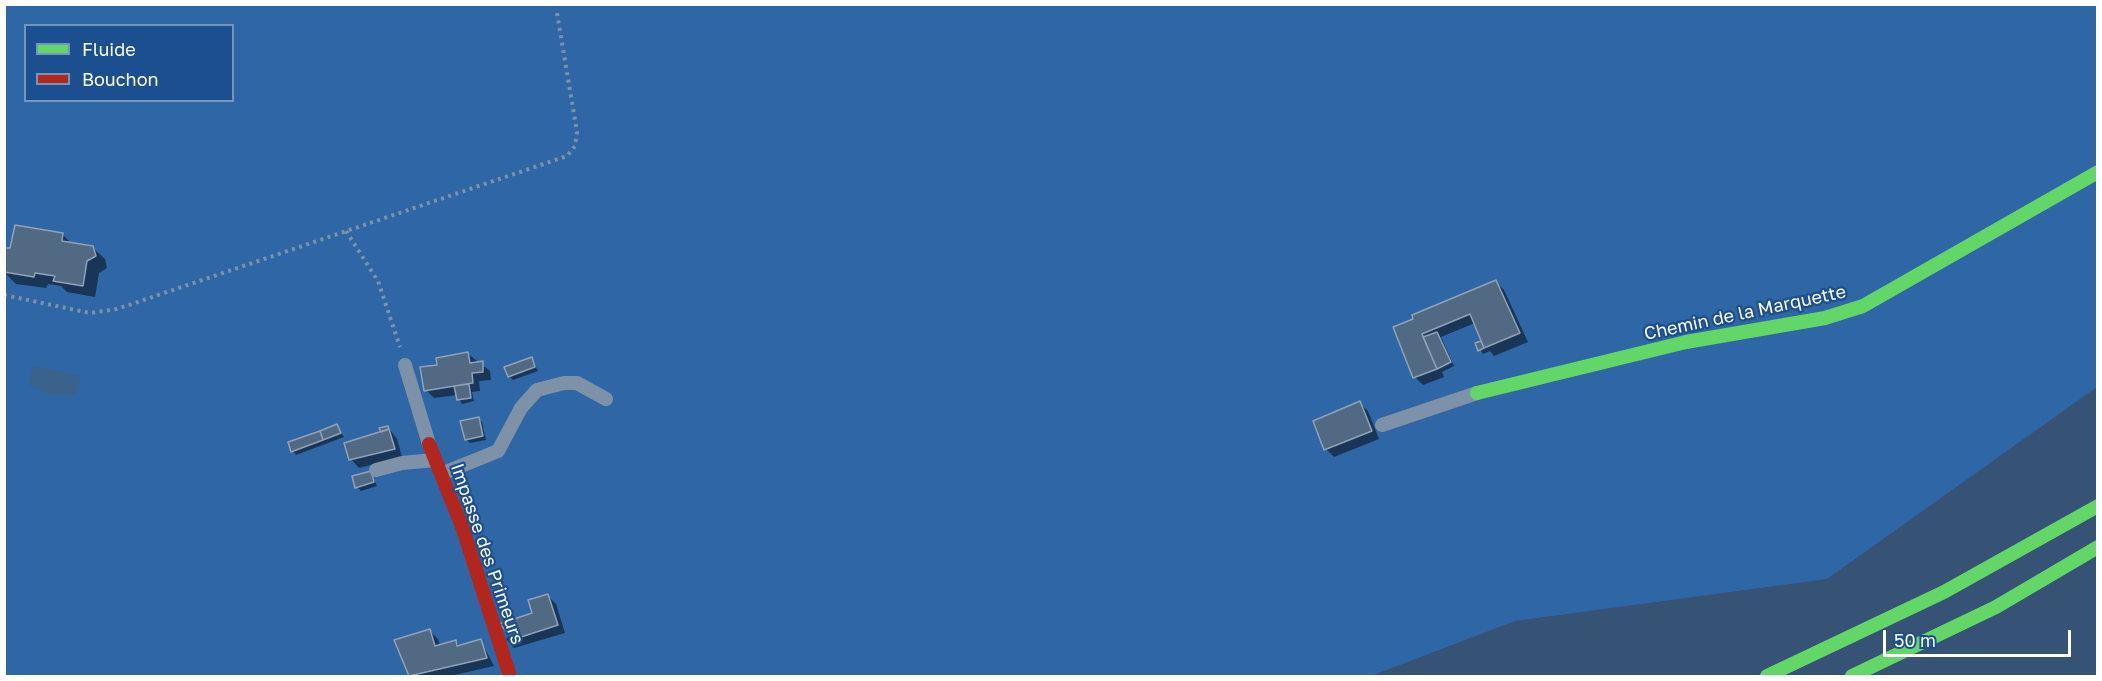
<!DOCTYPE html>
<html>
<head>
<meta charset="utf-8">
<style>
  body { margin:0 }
  #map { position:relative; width:2102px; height:681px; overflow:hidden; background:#365274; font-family:"Golos Text",sans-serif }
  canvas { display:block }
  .frame { position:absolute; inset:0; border:6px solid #fff; pointer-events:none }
  .legend { position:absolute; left:24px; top:24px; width:210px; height:78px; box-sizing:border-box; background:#1b4f8f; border:2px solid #7695bc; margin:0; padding:8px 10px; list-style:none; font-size:18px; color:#fff }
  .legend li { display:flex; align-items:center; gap:12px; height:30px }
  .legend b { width:30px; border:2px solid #7695bc }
  .scale { position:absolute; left:1883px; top:630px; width:188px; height:27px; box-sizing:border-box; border:3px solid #fff; border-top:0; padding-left:8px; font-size:18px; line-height:21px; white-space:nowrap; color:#fff; -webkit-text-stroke:4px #1b4f8f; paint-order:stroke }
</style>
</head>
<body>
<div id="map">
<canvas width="2102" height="681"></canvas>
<div class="frame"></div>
<ul class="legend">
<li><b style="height:8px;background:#63d668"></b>Fluide</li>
<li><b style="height:8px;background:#b3261e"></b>Bouchon</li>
</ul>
<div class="scale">50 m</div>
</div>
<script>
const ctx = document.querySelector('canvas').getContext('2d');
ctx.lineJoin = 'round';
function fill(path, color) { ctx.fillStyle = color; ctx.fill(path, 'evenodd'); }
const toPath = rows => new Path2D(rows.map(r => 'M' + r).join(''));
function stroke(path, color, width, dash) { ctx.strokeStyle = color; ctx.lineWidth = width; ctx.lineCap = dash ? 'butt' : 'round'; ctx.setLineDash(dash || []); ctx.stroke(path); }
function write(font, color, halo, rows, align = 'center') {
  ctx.font = font + ' "Golos Text",sans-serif'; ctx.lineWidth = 4.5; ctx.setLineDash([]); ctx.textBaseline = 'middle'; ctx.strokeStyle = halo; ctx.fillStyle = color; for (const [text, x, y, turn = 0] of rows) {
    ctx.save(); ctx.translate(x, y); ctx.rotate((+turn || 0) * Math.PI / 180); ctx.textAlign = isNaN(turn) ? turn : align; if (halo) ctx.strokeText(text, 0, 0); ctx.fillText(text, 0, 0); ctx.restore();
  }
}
const green = toPath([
  [4,5,2097,5,2097,387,1827,579,1515,621,1371,676,5,676],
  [26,26,232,26,232,100,26,100]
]);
const water = toPath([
  [33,366,80,376,77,395,52,395,36,389,29,385]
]);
const shadow = toPath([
  [62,234,72,244,92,247,105,259,107,268,99,273,95,297,67,292,61,286,48,284,46,288,16,284,4,272,11,250],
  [1496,282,1504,290,1528,342,1494,356,1490,351,1483,354,1477,344,1483,342,1475,323,1441,337,1454,366,1442,372,1444,377,1423,385,1415,377,1395,328],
  [468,354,490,371,491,380,479,381,480,391,472,392,474,401,462,404,457,395,434,398,426,390,439,366],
  [532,359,538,371,513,380,509,376],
  [1359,403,1368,411,1379,439,1334,457,1326,449],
  [478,418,482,422,486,440,470,443,466,439],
  [337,426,344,437,296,455,293,451,290,443],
  [388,427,397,439,402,457,359,468,351,459],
  [371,473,377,486,361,491,357,487],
  [548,596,556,604,565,633,514,648,506,639,534,614],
  [430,631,438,639,440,646,455,641,461,647,481,641,494,666,450,676,412,676,403,662,396,641]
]);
const building = toPath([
  [15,225,63,233,62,241,93,246,96,256,87,261,83,286,53,281,55,276,35,273,34,277,4,272,4,248,10,248,15,225],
  [1496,280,1520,333,1484,348,1470,314,1422,334,1437,369,1413,378,1393,327,1413,319,1412,315,1496,280],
  [1437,332,1451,362,1437,369,1423,337,1437,332],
  [1481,341,1484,348,1478,351,1475,343,1481,341],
  [468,352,470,363,483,361,483,372,472,373,473,383,424,391,420,367,437,365,436,358,468,352],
  [532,357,535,367,508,377,504,367,532,357],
  [469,384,471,398,457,400,454,386,469,384],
  [1360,401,1372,431,1324,450,1313,421,1360,401],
  [479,417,483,436,465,440,460,421,479,417],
  [337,424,341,433,323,440,320,431,337,424],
  [388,426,389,429,381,432,379,428,388,426],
  [389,429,395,449,349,460,344,443,389,429],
  [320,431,323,440,291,452,288,442,320,431],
  [371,471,374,482,355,488,352,476,371,471],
  [548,594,558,625,515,639,499,624,532,613,528,600,548,594],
  [430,629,435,646,456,640,457,646,481,639,487,658,409,676,394,640,430,629]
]);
const path = toPath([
  [346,231,378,281,400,347],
  [4,295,90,313,117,309,567,156,575,146,577,132,557,13]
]);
const lane = toPath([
  [405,365,429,444],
  [1382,425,1477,393],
  [376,470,402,463,435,460],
  [441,474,498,451,521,408,537,390,564,383,577,383,606,399]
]);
const fast = toPath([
  [1477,393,1686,342,1825,318,1863,306,2098,172],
  [1767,676,1944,592,2098,506],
  [1852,676,1996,607,2098,547]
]);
const jam = toPath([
  [429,444,463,529,510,676]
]);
const streetNames = [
  ["Chemin de la Marquette",1745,313,-12],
  ["Impasse des Primeurs",487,554,71]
];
fill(green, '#2f66a5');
fill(water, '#3b618d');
fill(shadow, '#0007');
fill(building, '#526984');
stroke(building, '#92a2b6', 1.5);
stroke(path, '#7d92a8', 4, [3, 4.5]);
stroke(lane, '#7d92a8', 14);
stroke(fast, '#63d668', 14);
stroke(jam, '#b3261e', 14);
write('18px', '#fff', '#1b4f8f', streetNames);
</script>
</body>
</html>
